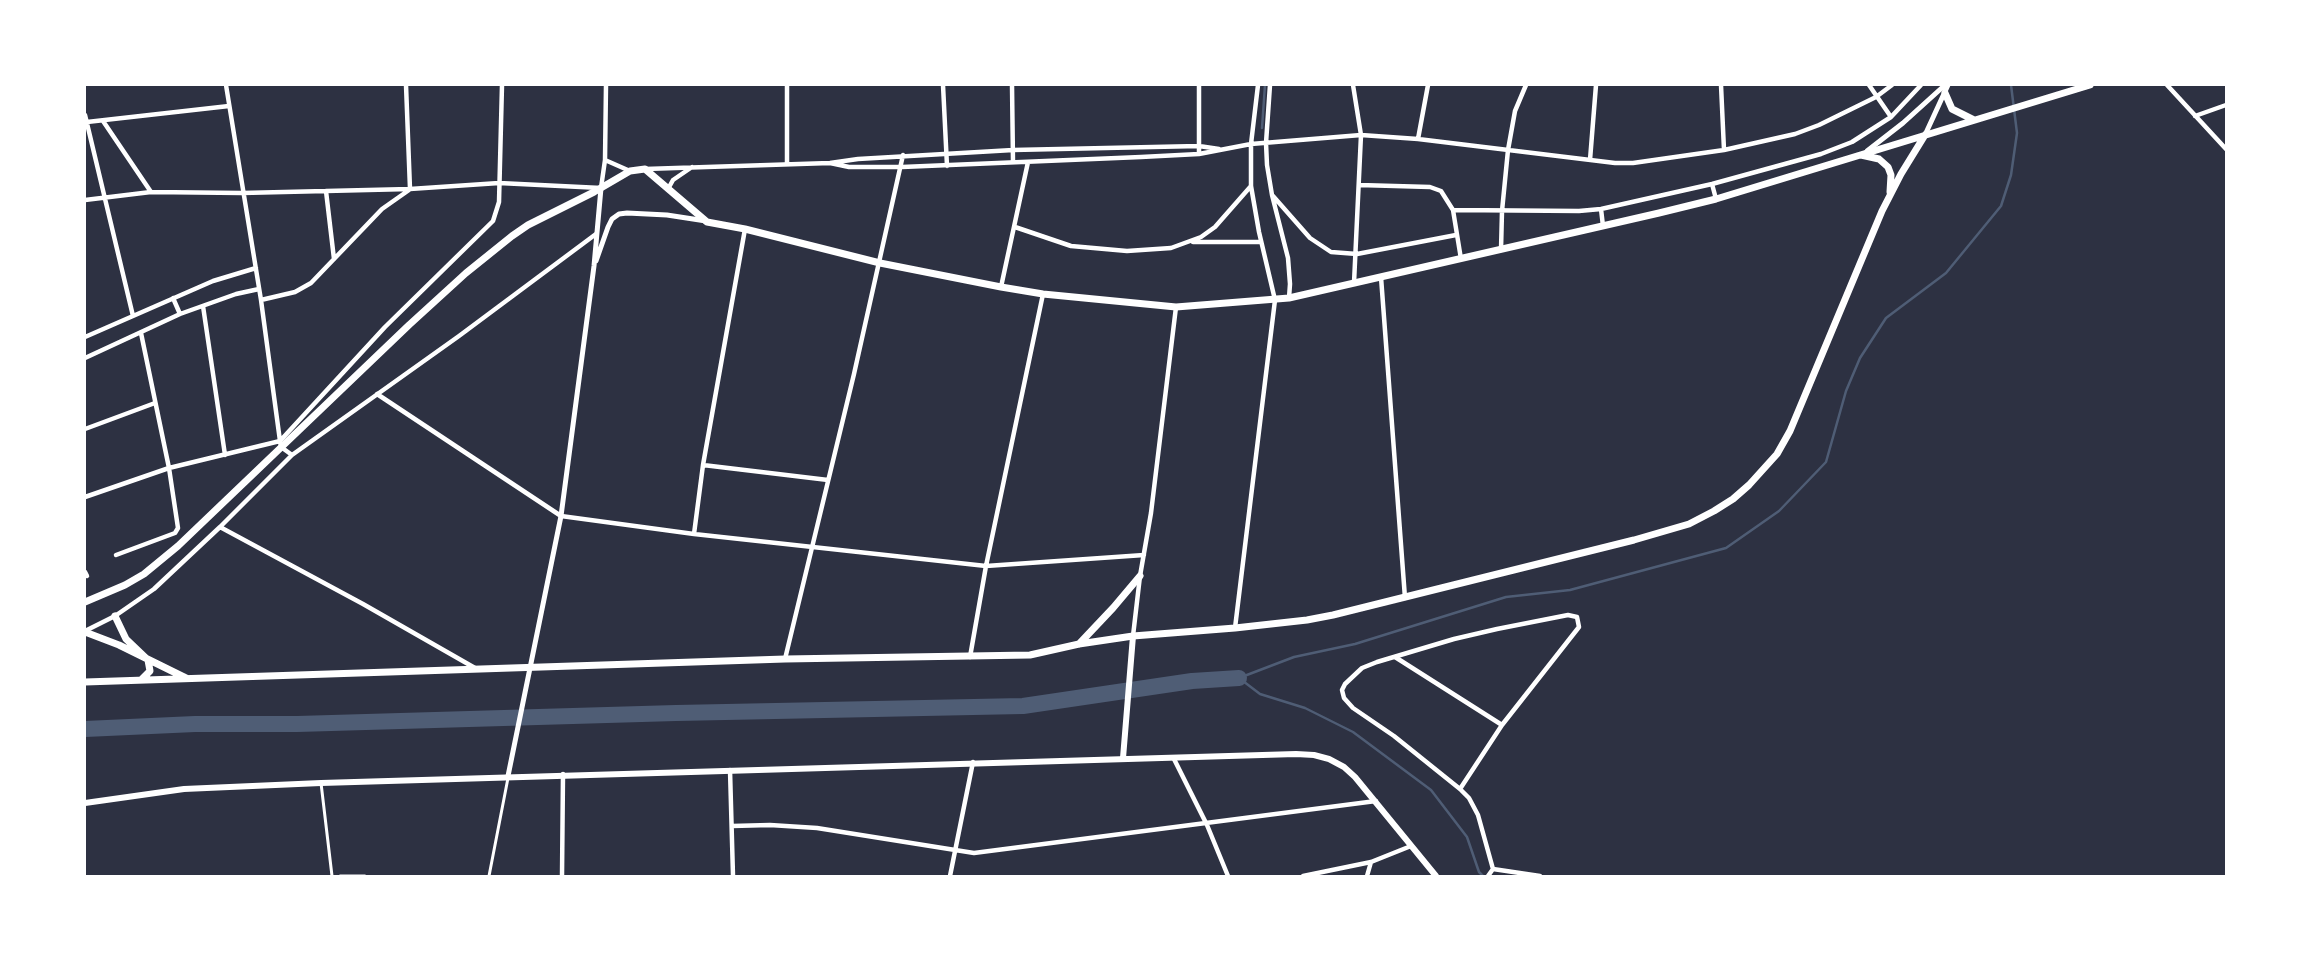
<!DOCTYPE html>
<html>
<head>
<meta charset="utf-8">
<style>
  body { margin:0 }
  #map { position:relative; width:2311px; height:961px; overflow:hidden; background:#2d3142; font-family:"Archivo Narrow",sans-serif }
  canvas { display:block }
  .frame { position:absolute; inset:0; border:86px solid #fff; pointer-events:none }
</style>
</head>
<body>
<div id="map">
<canvas width="2311" height="961"></canvas>
<div class="frame"></div>
</div>
<script>
const ctx = document.querySelector('canvas').getContext('2d');
ctx.lineJoin = 'round';
const toPath = rows => new Path2D(rows.map(r => 'M' + r).join(''));
function stroke(path, color, width, dash) { ctx.strokeStyle = color; ctx.lineWidth = width; ctx.lineCap = dash ? 'butt' : 'round'; ctx.setLineDash(dash || []); ctx.stroke(path); }
const stream = toPath([
  [1262,128,1265,85],
  [1239,678,1294,657,1355,644,1506,597,1570,590,1726,548,1779,511,1826,462,1846,391,1860,358,1886,318,1946,273,2001,206,2011,175,2017,133,2011,85],
  [1239,678,1260,694,1305,708,1353,732,1431,790,1467,837,1479,872,1483,876]
]);
const river = toPath([
  [85,729,195,724,297,724,676,713,1023,706,1192,681,1239,678]
]);
const pedestrian = toPath([
  [321,783,332,876],
  [340,876,365,876],
  [489,876,508,778]
]);
const minor = toPath([
  [226,85,261,300,280,441,281,447,292,455],
  [406,85,410,189],
  [943,85,947,166],
  [1012,85,1013,162],
  [1270,85,1266,143,1267,165,1272,195,1288,258,1290,284,1289,298],
  [1353,85,1361,135,1354,283],
  [1721,85,1724,150],
  [1869,85,1891,117],
  [2167,85,2226,149],
  [85,115,133,316],
  [2195,116,2226,105],
  [103,121,151,192],
  [87,122,229,106],
  [1418,139,1428,85],
  [1199,154,1199,85],
  [605,160,630,171],
  [1590,160,1596,85],
  [830,163,849,167,902,167,1141,157,1199,154,1251,144,1361,135,1418,139,1615,163,1633,163,1724,150,1795,134,1819,125,1876,97,1892,85],
  [787,164,787,85],
  [645,169,830,163,858,159,1013,150,1199,146,1219,149],
  [1712,184,1716,199],
  [1359,185,1430,187,1441,191,1453,210,1461,259],
  [668,189,673,180,692,167],
  [326,191,334,259],
  [1273,196,1310,238,1331,252,1357,254,1456,235],
  [85,200,151,192,242,193,410,189,499,183,601,188,605,160,606,85],
  [1601,209,1603,226],
  [1453,210,1579,211,1601,209,1712,184,1821,154,1852,142,1891,117,1921,85],
  [1015,227,1071,246,1127,251,1171,248,1201,237,1215,227,1251,186],
  [1193,242,1261,242],
  [1501,250,1502,211,1508,150,1515,111,1526,85],
  [1381,277,1405,598],
  [1001,287,1028,162],
  [173,298,180,314],
  [261,300,295,292,311,283,382,209,409,190],
  [203,306,225,455],
  [85,337,213,281,256,268],
  [85,358,180,314,236,294,259,289],
  [377,394,561,516,694,534,986,566,1144,555],
  [85,429,155,403],
  [703,465,828,480],
  [85,497,169,468,280,441,385,327,493,221,499,202,502,85],
  [220,527,363,604,475,668],
  [694,534,703,465,745,229],
  [116,555,175,533,178,528,169,468,141,333],
  [85,572,87,576],
  [1235,628,1275,300,1259,232,1251,186,1251,144,1258,85],
  [85,631,115,616,154,589,220,527,292,455,459,336,596,234],
  [1133,636,1140,576,1151,513,1176,307],
  [970,657,986,566,1043,294],
  [1395,657,1502,725,1460,789],
  [785,659,854,374,903,155],
  [1174,759,1207,825,1228,876],
  [730,770,733,876],
  [732,826,770,825,817,828,974,853,1376,801],
  [1493,869,1478,815,1469,798,1460,789,1394,736,1353,708,1344,698,1342,690,1345,684,1362,668,1377,662,1454,639,1497,629,1568,615,1577,617,1579,627,1502,725],
  [1493,869,1540,876],
  [562,876,563,774],
  [950,876,973,762],
  [1303,876,1371,862,1411,846],
  [1367,876,1371,862],
  [1488,876,1493,869]
]);
const tertiary = toPath([
  [1925,135,1948,85],
  [1867,151,1903,123,1945,85],
  [596,261,608,227,612,219,619,214,627,213,667,215,706,221],
  [508,776,561,516,594,266,601,188]
]);
const secondary = toPath([
  [1123,758,1133,636],
  [85,803,184,789,321,783,1296,754,1314,755,1329,759,1344,767,1355,777,1436,876]
]);
const primary = toPath([
  [1945,93,1952,109,1974,120],
  [1861,155,1879,159,1888,167,1891,175,1890,192],
  [85,602,125,585,144,574,178,546,409,325,466,273,512,236,528,225,594,192,630,171,645,169,707,222,745,229,880,263,1001,287,1043,294,1176,307,1289,298,1659,213,1716,199,2090,85],
  [115,616,126,639,148,660,150,671,141,680],
  [85,632,119,645,186,678],
  [1079,644,1113,608,1140,576],
  [85,682,785,659,1030,655,1079,644,1133,636,1235,628,1307,620,1333,615,1634,540,1689,524,1714,511,1733,499,1749,485,1777,454,1790,431,1882,211,1901,174,1925,135]
]);
stroke(stream, '#4f5d75', 2.5);
stroke(river, '#4f5d75', 16);
stroke(pedestrian, '#fff', 3);
stroke(minor, '#fff', 4.5);
stroke(tertiary, '#fff', 5);
stroke(secondary, '#fff', 6);
stroke(primary, '#fff', 7);
</script>
</body>
</html>
